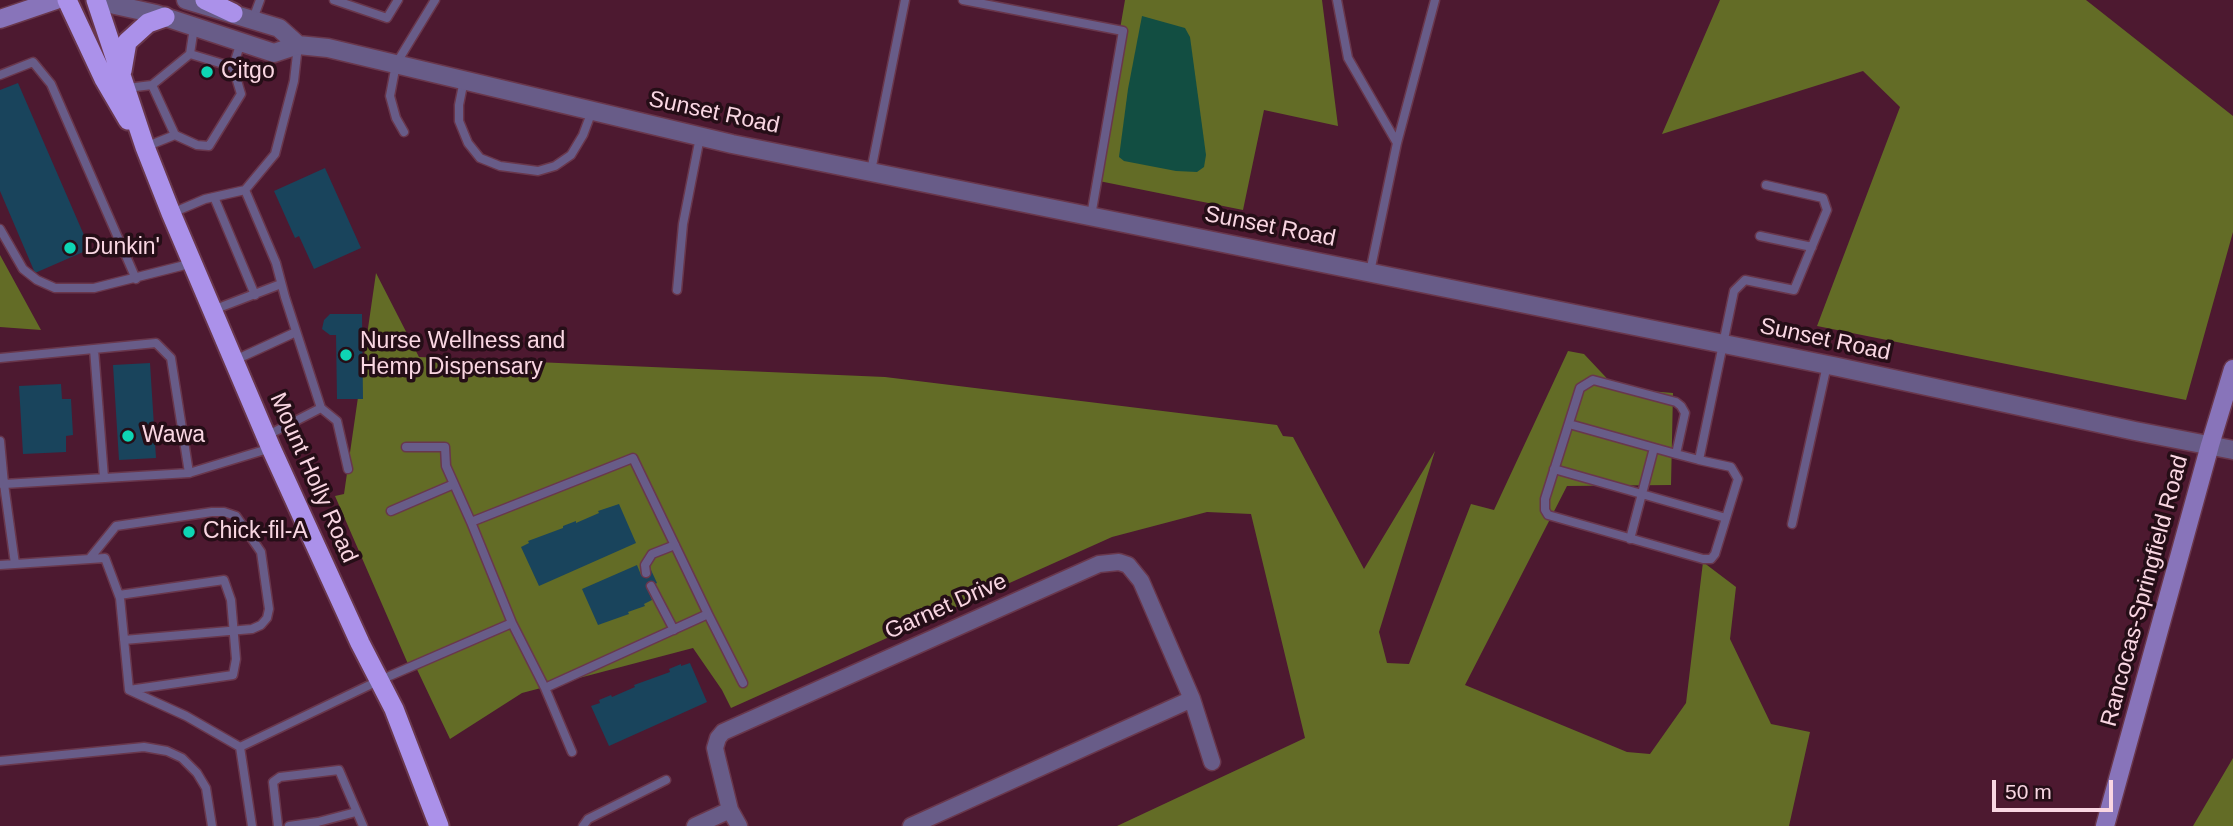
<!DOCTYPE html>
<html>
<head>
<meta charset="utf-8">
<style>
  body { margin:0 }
  #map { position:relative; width:2233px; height:826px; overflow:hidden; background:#4d1930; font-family:Arial,sans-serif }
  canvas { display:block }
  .scale { position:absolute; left:1992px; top:780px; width:121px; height:32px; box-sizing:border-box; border:4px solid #f9d6e2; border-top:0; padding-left:9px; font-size:21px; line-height:24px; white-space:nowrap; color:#f9d6e2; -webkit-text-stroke:5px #250e17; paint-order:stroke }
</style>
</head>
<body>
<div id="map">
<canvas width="2233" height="826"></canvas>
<div class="scale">50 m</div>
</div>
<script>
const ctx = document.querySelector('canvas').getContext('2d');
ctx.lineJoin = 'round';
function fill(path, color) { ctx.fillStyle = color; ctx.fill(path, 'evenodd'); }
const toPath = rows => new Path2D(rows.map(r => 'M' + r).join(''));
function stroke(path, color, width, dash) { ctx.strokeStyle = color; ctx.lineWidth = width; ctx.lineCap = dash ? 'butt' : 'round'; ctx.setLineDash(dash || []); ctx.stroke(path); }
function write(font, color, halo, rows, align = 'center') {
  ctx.font = font + ' Arial,sans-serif'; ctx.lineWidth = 7; ctx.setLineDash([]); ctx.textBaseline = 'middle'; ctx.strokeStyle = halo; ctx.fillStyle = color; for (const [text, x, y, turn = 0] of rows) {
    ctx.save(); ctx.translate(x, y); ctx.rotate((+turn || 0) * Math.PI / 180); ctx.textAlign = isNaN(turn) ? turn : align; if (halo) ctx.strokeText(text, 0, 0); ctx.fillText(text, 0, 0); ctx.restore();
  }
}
const forest = toPath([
  [1125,0,1322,0,1338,126,1264,110,1243,210,1094,180],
  [1720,0,2086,0,2233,116,2233,232,2186,400,1817,326,1900,107,1863,71,1662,134],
  [0,255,41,330,0,327],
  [376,273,419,357,885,377,1277,425,1283,436,1293,437,1364,569,1435,451,1379,632,1387,663,1409,664,1471,504,1494,510,1568,351,1584,354,1616,388,1673,393,1671,485,1567,486,1465,685,1627,752,1650,754,1686,703,1703,562,1736,587,1730,639,1771,724,1810,732,1789,826,1117,826,1305,738,1251,514,1207,512,1112,537,731,708,722,690,693,648,522,693,450,739,413,661,408,664,335,496,344,494],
  [2233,758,2233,826,2193,826]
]);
const water = toPath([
  [1142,16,1185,28,1190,37,1206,155,1204,167,1197,172,1176,171,1124,161,1119,157,1128,89]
]);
const building = toPath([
  [18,83,90,249,35,273,0,191,0,90],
  [325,168,361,248,314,269,299,236,295,238,274,191],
  [330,314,362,314,363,399,337,399,336,335,330,335,322,329,324,320],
  [150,363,156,458,119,460,113,365],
  [61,384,62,399,71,399,73,435,66,436,66,452,23,454,19,386],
  [619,504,636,543,539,586,521,547,529,543,528,541,563,528,563,526,576,521,576,523,599,513,598,511],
  [637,565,641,575,651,570,657,583,647,588,652,600,644,604,645,606,628,612,629,614,598,625,582,589],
  [690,663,707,702,609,746,591,706,600,703,599,700,611,695,612,697,635,687,634,685,670,672,669,669,681,664,681,666]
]);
const service = toPath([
  [334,0,387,18,398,0],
  [963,0,1123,31,1091,216],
  [1337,0,1348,58,1397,143],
  [253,19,260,0],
  [298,45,294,81,275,154,245,190,276,263,285,297,321,408,337,421,348,469],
  [190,54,233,67],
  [0,75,33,62,51,84,136,279],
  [464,80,459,105,459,121,468,143,480,158,500,166,538,171,555,166,571,155,583,135,592,111],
  [152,85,175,135,197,145,209,146,241,94,233,67,241,42],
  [127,88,152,85,190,54,194,27],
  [404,132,396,118,390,96,396,64,435,0],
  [145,147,175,135],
  [871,171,905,0],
  [214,197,255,295],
  [172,213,205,199,245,190],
  [0,229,23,269,37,280,55,288,94,288,193,263],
  [1760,236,1812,247],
  [1370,272,1397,143,1435,0],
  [677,290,683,224,700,137],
  [213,310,281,284],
  [94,349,104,478],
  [0,358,156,343,171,358,189,473],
  [235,360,296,332],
  [1569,424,1676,454],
  [268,435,321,408],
  [0,441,4,484,2,484],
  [406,447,445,447,446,466,471,522],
  [1699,460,1676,454,1685,413,1681,406,1676,402,1593,380,1580,388,1545,499,1545,510,1548,515,1703,559,1711,559,1715,554,1738,479,1731,467,1699,460,1734,291,1745,280,1794,290,1827,210,1823,198,1766,185],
  [1554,469,1726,518],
  [391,511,454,484],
  [1792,524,1827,365],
  [1630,539,1654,448],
  [90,558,116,526,212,512,224,512,236,516,261,552,269,609,267,618,261,625,252,629,124,640],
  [15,564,4,484,189,473,271,448],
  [0,565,105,558,120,598,129,690,186,716,240,747],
  [646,573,645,565,652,554,675,545],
  [651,586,674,630],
  [119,595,224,580,231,600,236,659,233,675,129,690],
  [708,614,743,683],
  [545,688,572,752],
  [0,761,144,747,167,751,182,758,197,773,206,788,212,826],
  [252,826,240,747,378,681,512,623,471,522,633,458,708,614,545,688,512,623],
  [278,826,273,782,280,777,339,770,363,826],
  [289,826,318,822,356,812],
  [583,826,588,819,666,780]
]);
const minor = toPath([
  [695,826,730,810],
  [739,826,730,810,717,757,715,748,718,738,723,732,1099,564,1119,562,1128,565,1141,581,1192,699,1212,762],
  [911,826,1192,699]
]);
const tertiary = toPath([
  [105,0,115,5,156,14,274,53,298,45,328,48,732,144,1838,367,2135,431,2233,450],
  [186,0,279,28,298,45]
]);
const secondary = toPath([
  [0,19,56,0],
  [2105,826,2210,445,2233,369]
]);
const trunk = toPath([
  [67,0,104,79,128,120],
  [96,0,145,147,171,213,271,448,360,643,394,709,439,826],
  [205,0,233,13],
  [122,71,127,42,148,23,165,17]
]);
const markers = [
  [207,72,7,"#0ed5b4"],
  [70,248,7,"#0ed5b4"],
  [346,355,7,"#0ed5b4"],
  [128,436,7,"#0ed5b4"],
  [189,532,7,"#0ed5b4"]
];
const poiNames = [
  ["Citgo",221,72],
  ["Dunkin'",84,248],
  ["Nurse Wellness and",360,342],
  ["Hemp Dispensary",360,368],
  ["Wawa",142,436],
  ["Chick-fil-A",203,532]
];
const streetNames = [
  ["Sunset Road",714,113,12],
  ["Sunset Road",1270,227,11],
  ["Sunset Road",1825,340,12],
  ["Mount Holly Road",313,478,66],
  ["Rancocas-Springfield Road",2145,591,-75],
  ["Garnet Drive",946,607,-24]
];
fill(forest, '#636c26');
fill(water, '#124e42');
fill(building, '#19445c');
stroke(service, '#69374c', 11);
stroke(minor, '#69374c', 19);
stroke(tertiary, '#69374c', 21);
stroke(secondary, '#69374c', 21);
stroke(trunk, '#69374c', 23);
stroke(service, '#685c88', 8);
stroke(minor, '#685c88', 16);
stroke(tertiary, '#685c88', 18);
stroke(secondary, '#8874ba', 18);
stroke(trunk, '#ab91ea', 19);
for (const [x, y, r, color] of markers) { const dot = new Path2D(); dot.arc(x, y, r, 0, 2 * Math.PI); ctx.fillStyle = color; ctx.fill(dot); stroke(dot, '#250e17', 2.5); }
write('23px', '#f9d6e2', '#250e17', poiNames, 'left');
write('23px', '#f9d6e2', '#250e17', streetNames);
</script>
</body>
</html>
